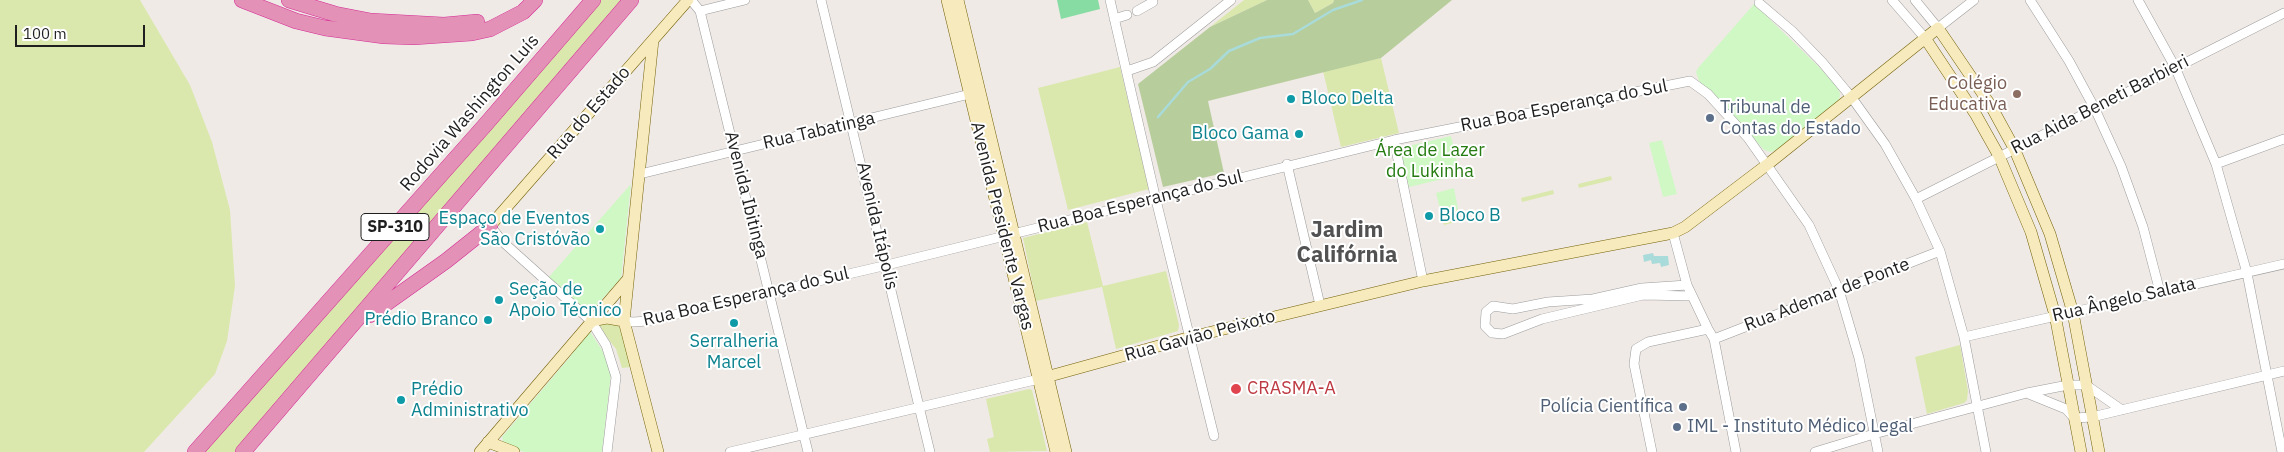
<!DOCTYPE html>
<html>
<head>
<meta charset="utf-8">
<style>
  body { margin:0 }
  #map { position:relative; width:2284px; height:452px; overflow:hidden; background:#f0eae6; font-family:"IBM Plex Sans",sans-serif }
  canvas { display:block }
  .scale { position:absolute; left:15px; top:25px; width:130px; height:22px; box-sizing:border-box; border:2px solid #1f1f1f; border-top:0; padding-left:6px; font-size:15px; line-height:18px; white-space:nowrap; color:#1f1f1f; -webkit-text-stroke:4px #fff; paint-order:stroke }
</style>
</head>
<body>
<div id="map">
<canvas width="2284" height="452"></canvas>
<div class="scale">100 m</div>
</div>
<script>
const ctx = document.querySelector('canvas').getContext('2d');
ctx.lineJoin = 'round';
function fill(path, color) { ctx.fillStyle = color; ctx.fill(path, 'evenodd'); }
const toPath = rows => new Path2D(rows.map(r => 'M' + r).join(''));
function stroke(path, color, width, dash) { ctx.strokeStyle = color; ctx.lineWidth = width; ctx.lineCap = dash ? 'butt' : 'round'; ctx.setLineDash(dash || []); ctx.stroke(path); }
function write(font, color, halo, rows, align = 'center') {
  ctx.font = font + ' "IBM Plex Sans",sans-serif'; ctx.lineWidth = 4; ctx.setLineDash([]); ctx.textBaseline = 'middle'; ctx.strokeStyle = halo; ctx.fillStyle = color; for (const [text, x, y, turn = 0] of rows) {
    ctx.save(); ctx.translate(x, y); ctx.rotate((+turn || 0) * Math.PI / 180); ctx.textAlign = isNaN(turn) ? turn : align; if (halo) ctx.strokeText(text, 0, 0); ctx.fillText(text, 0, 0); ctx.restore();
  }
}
const grass = toPath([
  [0,0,140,0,190,85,212,142,230,210,235,286,227,341,215,374,144,452,0,452],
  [599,0,625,0,237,452,201,452],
  [1244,0,1267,0,1210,27],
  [1308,0,1334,0,1333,3,1315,13],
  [1381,58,1399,133,1341,147,1323,71],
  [1120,67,1149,189,1068,210,1038,88],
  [1611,176,1612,180,1579,188,1578,184],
  [1553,190,1554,194,1522,202,1521,198],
  [1458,209,1460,221,1444,225,1441,213],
  [1087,222,1103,286,1166,271,1179,325,1178,331,1116,349,1102,287,1036,301,1023,238],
  [605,320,617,324,620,328,632,367,622,368,616,349,599,327],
  [1960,345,1968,391,1967,400,1964,403,1927,414,1915,357],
  [1029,389,1032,390,1047,451,990,452,987,439,994,437,986,399]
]);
const forest = toPath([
  [1267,0,1308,0,1315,13,1333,3,1334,0,1452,0,1381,58,1208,101,1224,173,1163,187,1138,84,1210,27]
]);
const park = toPath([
  [1754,4,1819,67,1839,89,1840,95,1839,100,1778,149,1771,152,1764,150,1727,108,1699,81,1696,72,1698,68],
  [1451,136,1460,175,1409,187,1400,148],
  [1662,140,1677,194,1663,197,1649,143],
  [631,184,621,278,595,307,590,309,582,306,548,278],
  [1454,188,1458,209,1441,213,1436,193],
  [589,330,604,353,611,374,602,452,524,452,504,445,502,437,570,357]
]);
const pitch = toPath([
  [1057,0,1098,0,1100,9,1061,19]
]);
const water = toPath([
  [1653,253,1654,256,1668,256,1669,265,1661,267,1660,263,1652,264,1651,260,1644,262,1643,255]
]);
const stream = toPath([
  [1158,117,1188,82,1210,69,1229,51,1260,38,1293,34,1333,10,1362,0]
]);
const street = toPath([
  [691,0,700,11,808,452],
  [821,0,930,452],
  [1110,0,1156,200,1214,436],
  [1892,0,1925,38],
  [1915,0,1938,28,1974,0],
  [2030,0,2069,61,2095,109,2121,166,2143,227,2160,292],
  [2138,0,2175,67,2216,164,2247,273,2282,452],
  [1759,3,1792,31,1822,62,1852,98,1885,144,1916,199,1940,251,1964,337,1986,452],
  [700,11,745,0],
  [1137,11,1153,2],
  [1114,19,1127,15],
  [1127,71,1153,62,1231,0],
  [1394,140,1423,281],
  [1287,164,1320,305],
  [2216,164,2284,139],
  [640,174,970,94],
  [1916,199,2284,13],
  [490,226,503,242,591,321,606,345,616,377,607,452],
  [1673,233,1687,285,1708,329,1714,339,1736,452],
  [1687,285,1642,288,1593,299,1548,302,1513,309,1493,306,1486,312,1485,326,1492,333,1503,334,1542,319,1643,295,1692,296],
  [624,321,633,322,648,321,887,265,1394,140,1690,81,1708,94,1748,138,1809,225,1839,290,1859,358,1878,452],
  [1964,337,2284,264],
  [1714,339,1940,251],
  [2029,394,2066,409,2074,418,2092,417,2284,371],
  [730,452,1039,379],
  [1652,452,1634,364,1636,349,1648,342,1708,329],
  [1815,452,1874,434,2027,393,2068,385,2086,385,2122,410]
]);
const secondary = toPath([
  [947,0,1056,452],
  [958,0,1066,452],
  [1925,38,1976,115,1999,156,2031,232,2055,315,2081,452],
  [653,40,624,321,658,452],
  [490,226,688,0],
  [591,321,607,318,624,321],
  [1039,379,1191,337,1423,281,1673,233,1685,227,1768,164,1938,28,1991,106,2014,148,2050,234,2073,313,2099,452],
  [488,442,514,452],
  [480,452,628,279]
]);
const highway = toPath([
  [242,0,296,21,325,28,384,36,414,37,472,33,490,29,523,12,535,0],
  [289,0,335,14,371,21,444,25,477,22],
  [370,315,446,261,490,226],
  [195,452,486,124,593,0],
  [243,452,631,0]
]);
const markers = [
  [2017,94,5,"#8d6e63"],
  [1291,99,5,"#0f9aa8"],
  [1710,118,5,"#5c6f8a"],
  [1299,134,5,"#0f9aa8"],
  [1429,216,5,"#0f9aa8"],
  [600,229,5,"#0f9aa8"],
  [499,300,5,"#0f9aa8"],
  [488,320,5,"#0f9aa8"],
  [734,323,5,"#0f9aa8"],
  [1236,389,6,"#e0444e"],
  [401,400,5,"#0f9aa8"],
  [1683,407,5,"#5c6f8a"],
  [1677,427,5,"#5c6f8a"]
];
const shields = [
  [395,227,68]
];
const shieldNames = [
  ["SP-310",395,227]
];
const educationNames = [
  ["Colégio",2007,84],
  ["Educativa",2007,105]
];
const cultureNames = [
  ["Bloco Delta",1301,99],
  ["Bloco Gama",1289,134,"right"],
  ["Bloco B",1439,216],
  ["Espaço de Eventos",590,219,"right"],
  ["São Cristóvão",590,240,"right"],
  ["Seção de",509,290],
  ["Apoio Técnico",509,311],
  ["Prédio Branco",478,320,"right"],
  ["Serralheria",734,342,"center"],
  ["Marcel",734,363,"center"],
  ["Prédio",411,390],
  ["Administrativo",411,411]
];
const streetNames = [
  ["Rua Aida Beneti Barbieri",2100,105,-27],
  ["Rua Boa Esperança do Sul",1564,106,-11],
  ["Rodovia Washington Luís",470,113,-49],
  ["Rua do Estado",589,113,-49],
  ["Rua Tabatinga",819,131,-13],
  ["Avenida Ibitinga",746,195,76],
  ["Rua Boa Esperança do Sul",1140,202,-14],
  ["Avenida Itápolis",877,226,77],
  ["Avenida Presidente Vargas",1002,226,76],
  ["Rua Ademar de Ponte",1827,295,-21],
  ["Rua Boa Esperança do Sul",746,297,-13],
  ["Rua Ângelo Salata",2124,300,-13],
  ["Rua Gavião Peixoto",1200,336,-15]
];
const serviceNames = [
  ["Tribunal de",1720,108],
  ["Contas do Estado",1720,129],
  ["Polícia Científica",1673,407,"right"],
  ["IML - Instituto Médico Legal",1687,427]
];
const parkNames = [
  ["Área de Lazer",1430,151],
  ["do Lukinha",1430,172]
];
const healthNames = [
  ["CRASMA-A",1247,389]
];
const districtNames = [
  ["Jardim",1347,231],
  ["Califórnia",1347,256]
];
fill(grass, '#dae8ae');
fill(forest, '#b8cd9c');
fill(park, '#cff8c5');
fill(pitch, '#87dca4');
fill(water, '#a8dbd9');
stroke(stream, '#a8dbd9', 2.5);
stroke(street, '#9c9c9c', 10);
stroke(secondary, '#746209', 12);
stroke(highway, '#d42c95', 16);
stroke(street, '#fff', 9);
stroke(secondary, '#f7eabc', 11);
stroke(highway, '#e491b7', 15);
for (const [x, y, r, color] of markers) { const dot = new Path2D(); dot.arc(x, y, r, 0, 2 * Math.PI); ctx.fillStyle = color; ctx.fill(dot); stroke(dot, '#fff', 2); }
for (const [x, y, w] of shields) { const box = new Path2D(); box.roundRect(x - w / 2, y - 13.5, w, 27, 4); ctx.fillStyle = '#fff'; ctx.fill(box); stroke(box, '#1f1f1f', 1); }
write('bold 16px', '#1f1f1f', null, shieldNames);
write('18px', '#785e54', '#fff', educationNames, 'right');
write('18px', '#0d838f', '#fff', cultureNames, 'left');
write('18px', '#1f1f1f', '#fff', streetNames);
write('18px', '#4e5e75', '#fff', serviceNames, 'left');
write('18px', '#257b10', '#fff', parkNames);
write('18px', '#be3a42', '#fff', healthNames, 'left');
write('bold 22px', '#525252', '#fff', districtNames);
</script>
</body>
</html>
